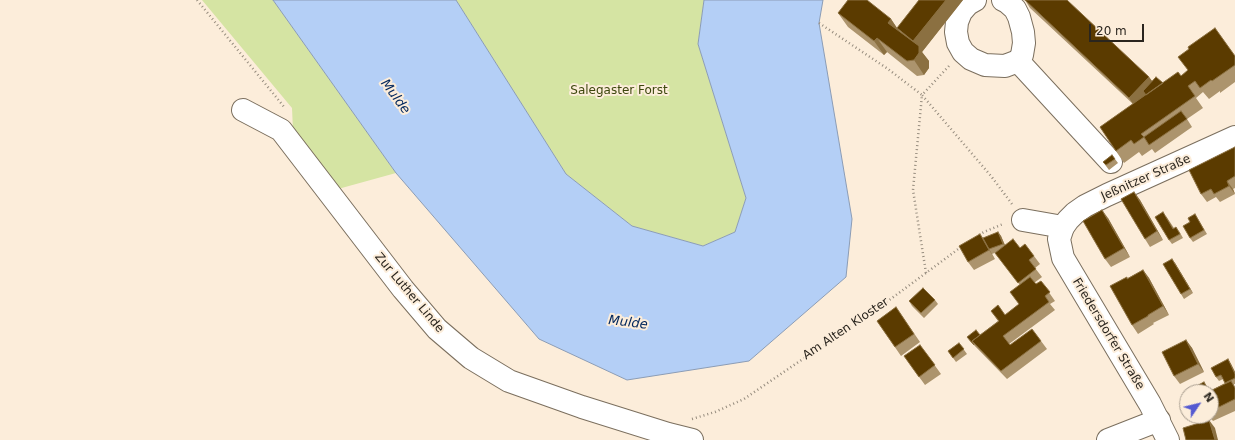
<!DOCTYPE html>
<html>
<head>
<meta charset="utf-8">
<style>
  body { margin:0 }
  #map { position:relative; width:1235px; height:440px; overflow:hidden; background:#fcedda; font-family:"DejaVu Sans",sans-serif }
  canvas { display:block }
  .north { position:absolute; left:1179px; top:384px; width:40px; height:40px; box-sizing:border-box; background:#fcedda; border:1px solid #a89d8f; border-radius:50%; rotate:55deg; font-size:11px; font-weight:700; line-height:16px; text-align:center; color:#2a251e }
  .north::after { content:''; display:block; margin:auto; width:14px; height:18px; background:#555ad1; clip-path:polygon(50% 0,100% 100%,50% 72%,0 100%) }
  .scale { position:absolute; left:1089px; top:24px; width:55px; height:18px; box-sizing:border-box; border:2px solid #2a251e; border-top:0; padding-left:5px; font-size:12px; line-height:14px; white-space:nowrap; color:#2a251e; -webkit-text-stroke:3px #fcedda; paint-order:stroke }
</style>
</head>
<body>
<div id="map">
<canvas width="1235" height="440"></canvas>
<div class="north">N</div>
<div class="scale">20 m</div>
</div>
<script>
const ctx = document.querySelector('canvas').getContext('2d');
ctx.lineJoin = 'round';
function fill(path, color) { ctx.fillStyle = color; ctx.fill(path, 'evenodd'); }
const toPath = rows => new Path2D(rows.map(r => 'M' + r).join(''));
function stroke(path, color, width, dash) { ctx.strokeStyle = color; ctx.lineWidth = width; ctx.lineCap = dash ? 'butt' : 'round'; ctx.setLineDash(dash || []); ctx.stroke(path); }
function write(font, color, halo, rows, align = 'center') {
  ctx.font = font + ' "DejaVu Sans",sans-serif'; ctx.lineWidth = 4; ctx.setLineDash([]); ctx.textBaseline = 'middle'; ctx.strokeStyle = halo; ctx.fillStyle = color; for (const [text, x, y, turn = 0] of rows) {
    ctx.save(); ctx.translate(x, y); ctx.rotate((+turn || 0) * Math.PI / 180); ctx.textAlign = isNaN(turn) ? turn : align; if (halo) ctx.strokeText(text, 0, 0); ctx.fillText(text, 0, 0); ctx.restore();
  }
}
const green = toPath([
  [202,0,273,0,396,173,338,189,293,131,292,108],
  [456,0,704,0,698,44,746,198,735,232,703,246,632,226,566,174]
]);
const water = toPath([
  [273,0,456,0,566,174,632,226,703,246,735,232,746,198,698,44,704,0,823,0,819,23,852,219,846,277,749,361,627,380,539,339,396,173,273,0]
]);
const path = toPath([
  [197,0,285,108],
  [819,23,888,69,922,95,913,190,926,273],
  [949,66,922,95,991,176,1012,204],
  [979,235,984,232,1003,224],
  [692,419,715,412,744,399,884,304,961,247]
]);
const minor = toPath([
  [975,0,968,4,961,12,957,22,956,32,958,43,963,52,971,59,985,65,1005,66,1018,61,1022,55,1024,43,1023,32,1019,17,1015,9,1007,2,1003,0],
  [1018,61,1111,162],
  [243,110,281,130,403,289,437,329,471,358,509,381,582,407,668,434,692,440],
  [1023,220,1063,227],
  [1108,440,1159,420]
]);
const major = toPath([
  [1168,440,1150,404,1063,258,1059,239,1063,227,1068,220,1075,213,1085,206,1107,195,1235,137]
]);
const wall = toPath([
  [919,0,963,0,922,52,929,61,929,68,924,75,917,76,887,52,884,55,848,27,838,13,891,19,897,28],
  [1025,0,1149,77,1152,81,1163,83,1181,76,1235,56,1235,82,1220,93,1220,91,1209,99,1203,92,1196,98,1203,108,1187,119,1192,127,1155,153,1152,149,1142,156,1139,152,1124,163,1100,127,1133,104,1030,8],
  [1235,147,1235,188,1233,189,1235,194,1220,202,1216,197,1207,202,1201,194],
  [1112,155,1118,163,1109,170,1103,162],
  [1134,192,1140,200,1163,240,1150,247,1145,239],
  [1195,214,1207,234,1193,242,1190,238,1190,222],
  [1166,216,1174,228,1179,231,1183,238,1172,244,1169,240],
  [1108,218,1130,257,1111,267,1105,259],
  [998,232,1001,236,1005,245,1020,248,1034,256,1040,264,1035,268,1042,277,1034,283,1036,284,1041,281,1055,301,1050,304,1055,310,1009,344,1010,345,1041,341,1047,349,1007,379,970,341,967,337,980,335,998,321,991,311,1005,315,1019,304,1020,285,995,253,997,252,992,254,995,259,974,270,968,262,983,238],
  [1175,263,1193,293,1184,299,1181,294],
  [1143,270,1149,278,1169,315,1153,323,1154,324,1138,334,1132,325,1128,278],
  [935,300,938,304,924,318,912,306,909,301],
  [896,307,920,342,901,356,877,321],
  [1186,340,1192,348,1204,372,1180,384,1174,376],
  [959,343,967,354,956,362,948,351],
  [920,345,941,374,925,385,904,356],
  [1228,359,1231,364,1235,372,1235,384,1234,384,1235,388,1235,411,1213,421,1209,416,1211,416,1211,392,1188,392,1207,386,1210,391,1225,383,1223,379,1219,381,1216,377]
]);
const shadedWall = toPath([
  [946,0,963,0,922,52,929,61,929,68,924,75,914,60,919,48,913,41],
  [891,19,901,34,888,23],
  [877,38,887,52,884,55,874,41],
  [1149,77,1155,85,1143,91,1146,95,1135,107,1129,98],
  [1227,181,1233,189,1235,194,1229,186],
  [1134,192,1140,200,1163,240,1157,231],
  [1102,210,1108,218,1130,257,1124,248],
  [998,232,1001,236,1006,248,1003,244],
  [980,234,986,242,989,249,995,259,989,250],
  [1172,259,1175,263,1193,293,1190,289],
  [1143,270,1149,278,1169,315,1163,306],
  [1186,340,1192,348,1204,372,1198,364],
  [1228,359,1231,364,1235,372,1235,374],
  [1209,420,1215,428,1218,440,1215,440]
]);
const building = toPath([
  [848,0,867,0,891,19,888,23,919,46,919,53,914,60,907,61,877,38,874,41,838,13,848,0],
  [919,0,946,0,913,41,897,28,919,0],
  [1025,0,1067,0,1149,77,1129,98,1025,0],
  [1215,28,1235,56,1235,65,1212,81,1211,80,1200,88,1195,81,1188,86,1195,96,1141,134,1144,137,1134,144,1131,140,1116,151,1100,127,1178,72,1181,76,1188,70,1178,57,1189,49,1188,47,1215,28],
  [1156,77,1163,83,1146,95,1143,91,1156,77],
  [1181,111,1187,119,1149,145,1144,137,1181,111],
  [1235,147,1235,176,1227,181,1229,186,1214,194,1211,189,1201,194,1189,170,1235,147],
  [1112,155,1115,159,1106,165,1103,162,1112,155],
  [1134,192,1157,231,1145,239,1121,199,1134,192],
  [1102,210,1124,248,1105,259,1083,221,1102,210],
  [1163,212,1173,229,1176,227,1180,234,1169,240,1155,217,1163,212],
  [1195,214,1204,230,1190,238,1183,226,1190,222,1188,218,1195,214],
  [998,232,1003,244,989,249,983,238,998,232],
  [980,234,989,250,968,262,959,246,980,234],
  [1013,239,1020,248,1025,244,1034,256,1029,260,1036,269,1018,283,995,253,1013,239],
  [1172,259,1190,289,1181,294,1163,264,1172,259],
  [1143,270,1163,306,1148,315,1148,316,1132,325,1110,286,1127,277,1127,279,1143,270],
  [1030,277,1036,284,1041,281,1050,292,1045,296,1049,302,1003,336,1010,345,1032,329,1041,341,1001,371,972,341,999,321,991,311,998,305,1005,315,1019,304,1010,292,1030,277],
  [923,288,935,300,921,313,909,301,923,288],
  [896,307,914,334,895,347,877,321,896,307],
  [976,330,980,335,972,341,974,345,967,337,976,330],
  [1186,340,1198,364,1174,376,1162,352,1186,340],
  [959,343,964,349,953,358,948,351,959,343],
  [920,345,935,365,919,377,904,356,920,345],
  [1228,359,1235,374,1235,378,1225,383,1221,375,1216,377,1211,368,1228,359],
  [1231,381,1235,388,1235,399,1211,411,1211,392,1208,392,1231,381],
  [1204,382,1209,391,1208,392,1188,392,1187,391,1204,382],
  [1209,420,1215,440,1186,440,1183,428,1209,420]
]);
const parkNames = [
  ["Salegaster Forst",619,91]
];
const streetNames = [
  ["Jeßnitzer Straße",1146,178,-24],
  ["Zur Luther Linde",409,293,50],
  ["Am Alten Kloster",846,329,-34],
  ["Friedersdorfer Straße",1108,334,59]
];
const waterNames = [
  ["Mulde",395,97,53],
  ["Mulde",628,323,7]
];
fill(green, '#d5e4a3');
fill(water, '#b4cff6');
stroke(water, '#8b9cb5', 1);
stroke(minor, '#7b6f5e', 24);
stroke(major, '#7b6f5e', 24);
stroke(path, '#968c7e', 2.5, [1, 3]);
stroke(minor, '#fff', 22);
stroke(major, '#fff', 22);
fill(wall, '#ac946d');
fill(shadedWall, '#8b7041');
fill(building, '#5b3b00');
stroke(building, '#8b7041', 1);
write('12px', '#3d470d', '#fcedda', parkNames);
write('12px', '#2a251e', '#fcedda', streetNames);
write('italic 13px', '#00265c', '#fcedda', waterNames);
</script>
</body>
</html>
